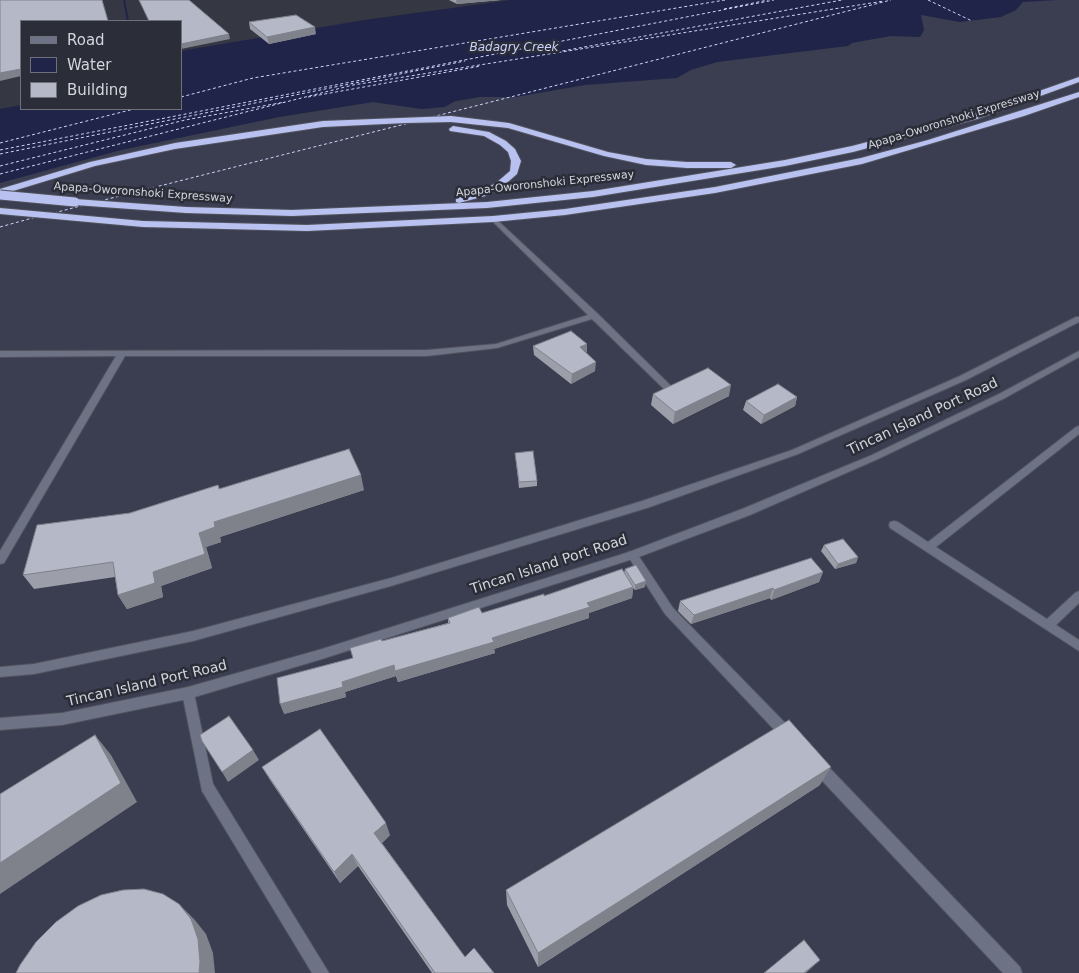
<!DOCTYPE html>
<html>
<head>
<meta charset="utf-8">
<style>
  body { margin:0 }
  #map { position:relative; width:1079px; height:973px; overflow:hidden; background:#353742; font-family:"DejaVu Sans",sans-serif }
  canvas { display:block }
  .legend { position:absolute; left:20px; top:20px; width:162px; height:90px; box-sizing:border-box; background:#2b2d38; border:1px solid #6e707a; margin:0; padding:6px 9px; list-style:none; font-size:15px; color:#d3d5dc }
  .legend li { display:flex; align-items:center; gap:10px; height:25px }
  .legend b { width:25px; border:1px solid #6e707a }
</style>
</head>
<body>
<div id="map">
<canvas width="1079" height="973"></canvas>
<ul class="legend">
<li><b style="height:6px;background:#6e7285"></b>Road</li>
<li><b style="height:14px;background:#202449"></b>Water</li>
<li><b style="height:14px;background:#b5b8c6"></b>Building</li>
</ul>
</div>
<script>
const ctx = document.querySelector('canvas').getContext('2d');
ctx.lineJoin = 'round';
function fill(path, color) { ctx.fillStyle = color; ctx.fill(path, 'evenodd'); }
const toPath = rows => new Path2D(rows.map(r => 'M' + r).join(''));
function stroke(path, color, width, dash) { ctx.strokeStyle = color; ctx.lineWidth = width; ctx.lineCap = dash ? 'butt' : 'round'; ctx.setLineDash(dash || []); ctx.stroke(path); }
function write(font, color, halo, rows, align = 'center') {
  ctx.font = font + ' "DejaVu Sans",sans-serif'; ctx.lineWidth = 5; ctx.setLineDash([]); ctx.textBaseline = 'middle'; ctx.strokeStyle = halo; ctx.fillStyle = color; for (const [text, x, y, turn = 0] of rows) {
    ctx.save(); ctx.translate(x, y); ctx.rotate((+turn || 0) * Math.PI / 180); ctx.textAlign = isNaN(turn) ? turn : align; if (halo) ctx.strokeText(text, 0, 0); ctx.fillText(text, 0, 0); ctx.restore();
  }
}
const built = toPath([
  [1008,0,1079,0,1079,973,0,973,0,183,23,175,121,150,279,117,373,102,421,109,522,88,654,75,820,42,921,15]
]);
const water = toPath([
  [511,0,1057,0,1023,2,1016,10,1001,17,960,22,921,15,924,30,920,37,891,36,852,43,848,46,717,62,691,70,677,78,585,85,516,97,480,97,455,101,445,107,422,109,373,102,279,117,121,150,0,183,0,109,21,105,21,109,181,109,181,51,364,20]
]);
const stream = toPath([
  [123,0,125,0,129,21,127,21,123,0]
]);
const ferry = toPath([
  [928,0,972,21],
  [724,9,768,0],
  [557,52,842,0],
  [181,97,253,78,725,0],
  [308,97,481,66],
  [432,117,891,0],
  [0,143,134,109],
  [0,150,774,0],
  [0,154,465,61],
  [0,166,185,120,285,102],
  [0,174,353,85,884,1],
  [100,201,409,123],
  [54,213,84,205],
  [0,227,36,217]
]);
const service = toPath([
  [491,218,495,218,598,314,671,386,672,388,671,390,665,390,592,319,497,348,427,356,125,356,4,563,0,564,0,551,116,356,0,357,0,351,427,350,496,344,588,315,491,220,491,218],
  [1079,426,1079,434,936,547,1047,619,1075,593,1079,591,1079,603,1056,625,1079,640,1079,651,890,528,889,525,890,522,894,521,898,522,928,542,1076,427,1079,426],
  [632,551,636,552,673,608,793,731,794,735,793,739,788,741,783,739,665,614,627,555,628,552,632,551],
  [188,687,192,689,194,693,213,784,329,973,312,973,202,791,182,693,184,689,188,687],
  [817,759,822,760,1020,967,1022,973,1003,973,812,770,810,765,812,760,817,759]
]);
const tertiary = toPath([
  [1076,317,1079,317,1079,322,966,380,798,454,650,507,391,586,193,641,34,674,0,677,0,667,34,664,193,631,391,578,642,501,792,450,960,376,1076,317],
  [1079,351,1079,357,1005,398,878,459,750,515,636,558,322,659,188,699,62,725,0,730,0,718,62,713,188,687,322,649,629,552,742,509,872,455,999,394,1079,351]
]);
const motorway = toPath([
  [1079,77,1079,82,977,119,853,152,785,166,593,197,487,208,292,216,186,213,75,205,70,202,75,199,186,207,292,210,487,202,593,191,785,160,852,146,971,115,1079,77],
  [1079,92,1079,97,1024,116,862,164,715,193,565,215,493,222,307,231,143,227,0,214,0,208,143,221,307,225,493,216,565,209,715,187,861,158,928,140,1079,92],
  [451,116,509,123,608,152,646,159,687,162,731,162,736,165,731,168,687,168,646,165,604,156,508,128,451,122,405,123,323,127,175,149,95,166,0,195,0,189,90,162,175,143,323,121,451,116],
  [453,126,489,132,506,141,515,149,521,161,517,174,502,187,485,196,459,203,456,202,456,198,479,192,496,183,510,171,511,161,508,152,500,145,484,136,450,131,449,129,453,126]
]);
const motorwayBridge = toPath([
  [0,195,75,202]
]);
const wall = toPath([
  [449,0,501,0,457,4],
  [249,22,316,34,269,44,250,29],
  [533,346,587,353,595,371,571,384,534,355],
  [653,394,729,396,673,424,651,405],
  [797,397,795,406,761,424,743,410,746,401],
  [515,453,537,481,537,486,519,488],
  [218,485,220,489,364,490,220,537,221,542,206,547,212,568,161,586,163,597,127,609,118,595,115,577,34,589,23,575,130,513],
  [824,545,858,557,856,563,835,569,821,551],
  [625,569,645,587,635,590,633,588,632,598,589,613,589,618,494,649,495,653,398,682,396,676,345,692,346,697,284,714,353,658,382,641,448,623,448,618,482,613,624,573],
  [823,572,819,582,771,600,770,598,691,624,678,611,680,601],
  [262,767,390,835,382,843,465,957,494,973,432,973,358,866,340,883,270,780],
  [820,785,538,967,507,905,506,890]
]);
const shadedWall = toPath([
  [456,0,501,0,457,4],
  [315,27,316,34,269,44,267,37],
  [229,34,230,39,181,49,181,44],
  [21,69,21,76,0,81,0,73],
  [587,344,587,353,580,347],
  [596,362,595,371,571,384,572,374],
  [731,385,729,396,673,424,675,412],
  [797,397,795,406,761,424,764,415],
  [361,475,364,490,220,537,221,542,206,547,212,568,161,586,163,597,127,609,118,595,153,572,199,533,214,522],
  [858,557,856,563,835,569,838,564],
  [823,572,819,582,771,600,774,590],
  [646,581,645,587,635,590,635,585],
  [633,587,632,598,589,613,589,618,494,649,495,653,398,682,396,676,345,692,346,697,284,714,280,704,342,682,394,665,492,638,587,603],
  [773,588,770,598,691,624,694,615],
  [95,735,111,755,137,802,0,894,0,863],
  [253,750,259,760,228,782,222,772],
  [831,767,820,785,538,967,538,953],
  [386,823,390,835,379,846,374,833],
  [352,854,358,866,340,883,334,872],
  [179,904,194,919,206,934,213,953,215,973,199,973],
  [820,960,806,973,804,973]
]);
const building = toPath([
  [0,0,102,0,108,21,21,21,21,69,0,73,0,0],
  [139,0,189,0,229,34,181,44,181,21,149,21,139,0],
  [296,15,315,27,267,37,249,22,296,15],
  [571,331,587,344,580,347,596,362,572,374,533,346,571,331],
  [708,368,731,385,675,412,653,394,708,368],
  [778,384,797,397,764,415,746,401,778,384],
  [349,449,361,475,214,522,215,527,199,533,205,554,153,572,155,583,118,595,113,562,23,575,37,525,130,513,218,485,219,489,349,449],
  [533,451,537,481,519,482,515,453,533,451],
  [843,539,858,557,838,564,824,545,843,539],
  [811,558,823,572,774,590,773,588,694,615,680,601,811,558],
  [636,565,646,581,635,585,625,569,636,565],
  [622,569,633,587,587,603,590,607,492,638,494,642,395,671,394,665,342,682,343,687,280,704,277,678,353,658,350,648,381,639,382,641,450,623,448,618,479,607,482,613,544,594,544,596,622,569],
  [229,716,253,750,222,772,202,741,200,735,229,716],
  [789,720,831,767,538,953,506,890,789,720],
  [320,729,386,823,374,833,465,957,474,948,494,973,435,973,352,854,334,872,262,767,320,729],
  [95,735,121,783,0,863,0,794,95,735],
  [144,889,163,894,179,904,191,919,198,939,200,962,199,973,16,973,20,965,36,942,56,922,78,906,101,895,123,890,144,889],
  [804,940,820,960,804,973,764,973,804,940]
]);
const farStreetnames = [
  ["Apapa-Oworonshoki Expressway",954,120,-17],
  ["Apapa-Oworonshoki Expressway",545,184,-6],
  ["Apapa-Oworonshoki Expressway",143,193,4]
];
const farWaternames = [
  ["Badagry Creek",514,48]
];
const streetNames = [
  ["Tincan Island Port Road",923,417,-25],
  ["Tincan Island Port Road",549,565,-18],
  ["Tincan Island Port Road",147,684,-13]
];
fill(built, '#3b3e50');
fill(water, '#202449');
fill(stream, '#202449');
stroke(ferry, '#cbd3fc', 1, [3, 2.5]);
stroke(service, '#51535e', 2);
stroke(tertiary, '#51535e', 2);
stroke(motorway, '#51535e', 2);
fill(service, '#6e7285');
fill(tertiary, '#6e7285');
fill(motorway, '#b8c1f0');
stroke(motorwayBridge, '#51535e', 11, []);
stroke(motorwayBridge, '#b8c1f0', 9);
fill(wall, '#9c9eaa');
fill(shadedWall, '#7f818b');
fill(building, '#b5b8c6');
stroke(building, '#7f818b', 1);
write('11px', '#d3d5dc', '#2b2d38', farStreetnames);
write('italic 12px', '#cbd3fc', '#2b2d38', farWaternames);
write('14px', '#d3d5dc', '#2b2d38', streetNames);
</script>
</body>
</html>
